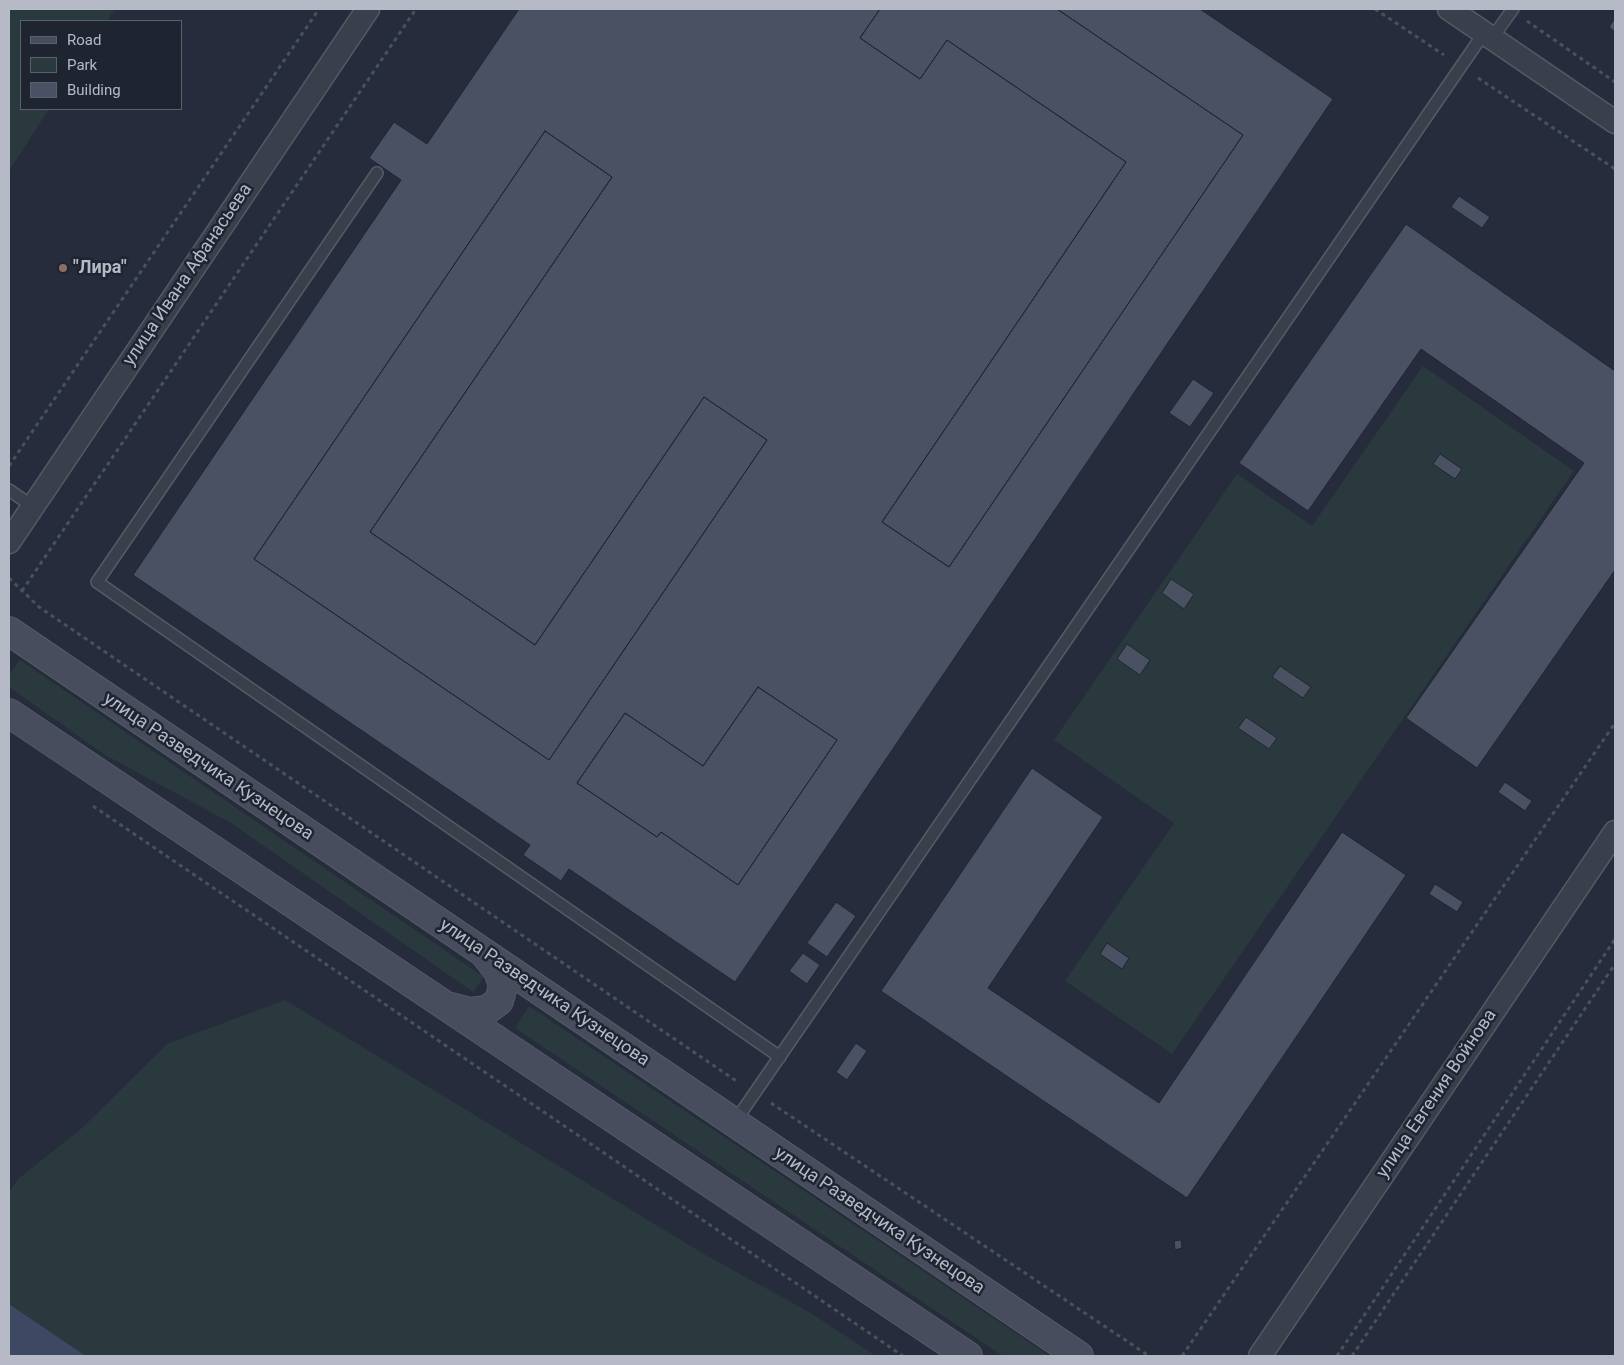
<!DOCTYPE html>
<html>
<head>
<meta charset="utf-8">
<style>
  body { margin:0 }
  #map { position:relative; width:1624px; height:1365px; overflow:hidden; background:#262c3b; font-family:Roboto,sans-serif }
  canvas { display:block }
  .frame { position:absolute; inset:0; border:10px solid #b6bac7; pointer-events:none }
  .legend { position:absolute; left:20px; top:20px; width:162px; height:90px; box-sizing:border-box; background:#1f2431; border:1px solid #5b606d; margin:0; padding:6px 9px; list-style:none; font-size:15px; color:#b6bac7 }
  .legend li { display:flex; align-items:center; gap:10px; height:25px }
  .legend b { width:25px; border:1px solid #5b606d }
</style>
</head>
<body>
<div id="map">
<canvas width="1624" height="1365"></canvas>
<div class="frame"></div>
<ul class="legend">
<li><b style="height:6px;background:#484d5e"></b>Road</li>
<li><b style="height:14px;background:#29393d"></b>Park</li>
<li><b style="height:14px;background:#4a5162"></b>Building</li>
</ul>
</div>
<script>
const ctx = document.querySelector('canvas').getContext('2d');
ctx.lineJoin = 'round';
function fill(path, color) { ctx.fillStyle = color; ctx.fill(path, 'evenodd'); }
const toPath = rows => new Path2D(rows.map(r => 'M' + r).join(''));
function stroke(path, color, width, dash) { ctx.strokeStyle = color; ctx.lineWidth = width; ctx.lineCap = dash ? 'butt' : 'round'; ctx.setLineDash(dash || []); ctx.stroke(path); }
function write(font, color, halo, rows, align = 'center') {
  ctx.font = font + ' Roboto,sans-serif'; ctx.lineWidth = 5; ctx.setLineDash([]); ctx.textBaseline = 'middle'; ctx.strokeStyle = halo; ctx.fillStyle = color; for (const [text, x, y, turn = 0] of rows) {
    ctx.save(); ctx.translate(x, y); ctx.rotate((+turn || 0) * Math.PI / 180); ctx.textAlign = isNaN(turn) ? turn : align; if (halo) ctx.strokeText(text, 0, 0); ctx.fillText(text, 0, 0); ctx.restore();
  }
}
const green = toPath([
  [9,9,115,9,107,21,21,21,21,109,49,109,9,171],
  [1423,366,1574,471,1172,1054,1065,981,1174,823,1054,740,1237,474,1312,526],
  [20,660,484,977,473,992,231,823,105,755,9,687,9,675],
  [285,1000,704,1254,809,1312,876,1356,86,1356,9,1304,9,1192,18,1179,82,1128,167,1044],
  [529,1006,1050,1356,1003,1356,515,1028]
]);
const water = toPath([
  [9,1304,86,1356,9,1356]
]);
const building = toPath([
  [519,9,880,9,860,38,920,79,947,40,1126,162,882,522,949,567,1243,135,1057,9,1200,9,1333,99,735,982,569,869,561,881,523,855,530,845,133,575,401,180,369,158,394,122,427,144,519,9],
  [545,131,612,177,370,532,535,645,704,397,767,440,549,760,254,559,545,131],
  [758,687,837,740,738,885,661,832,657,837,577,783,625,713,703,766,758,687],
  [880,9,1057,9,1243,135,949,567,882,522,1126,162,947,40,920,79,860,38,880,9],
  [1615,18,1615,32,1609,27,1615,18],
  [545,131,612,177,370,532,535,645,704,397,767,440,549,760,254,559,545,131],
  [1459,196,1490,217,1482,228,1451,207,1459,196],
  [1406,224,1615,371,1615,570,1477,768,1406,718,1584,463,1421,349,1308,511,1239,463,1406,224],
  [1193,379,1214,393,1190,427,1169,413,1193,379],
  [1440,454,1462,469,1455,479,1433,464,1440,454],
  [1171,579,1194,594,1184,609,1162,593,1171,579],
  [1127,644,1150,660,1140,675,1117,659,1127,644],
  [1280,666,1311,687,1303,698,1272,677,1280,666],
  [758,687,837,740,738,885,661,832,657,837,577,783,625,713,703,766,758,687],
  [1246,717,1277,738,1269,749,1238,728,1246,717],
  [1032,768,1103,817,988,988,1159,1103,1342,832,1406,875,1187,1198,881,991,1032,768],
  [1505,782,1532,801,1525,811,1498,792,1505,782],
  [1435,884,1463,902,1457,912,1429,894,1435,884],
  [836,902,856,916,827,957,807,943,836,902],
  [1107,943,1129,958,1122,969,1100,954,1107,943],
  [803,953,820,965,807,984,789,971,803,953],
  [856,1043,867,1051,847,1080,836,1072,856,1043],
  [1181,1240,1182,1248,1175,1250,1174,1241,1181,1240]
]);
const path = toPath([
  [1375,9,1444,55],
  [1527,21,1615,82],
  [1478,78,1615,169],
  [9,466,319,9],
  [9,578,39,607,738,1082],
  [22,591,416,9],
  [93,806,903,1356],
  [771,1103,1149,1356],
  [1182,1356,1615,723],
  [1337,1356,1615,939],
  [1352,1356,1615,964]
]);
const service = toPath([
  [1492,38,1513,9],
  [377,173,97,582,780,1057],
  [9,490,32,506],
  [734,1123,1484,33]
]);
const minor = toPath([
  [1449,9,1615,122],
  [9,542,368,9],
  [1260,1356,1615,832]
]);
const secondary = toPath([
  [9,631,1079,1356],
  [9,713,968,1356],
  [451,1007,470,1012,487,1010,499,1001,503,986,498,971,486,956]
]);
const markers = [
  [63,268,5,"#8d6e63"]
];
const poiNames = [
  ["\"Лира\"",73,268]
];
const streetNames = [
  ["улица Ивана Афанасьева",188,275,-56],
  ["улица Разведчика Кузнецова",208,767,34],
  ["улица Разведчика Кузнецова",544,993,34],
  ["улица Евгения Войнова",1437,1094,-56],
  ["улица Разведчика Кузнецова",879,1221,34]
];
fill(green, '#29393d');
fill(water, '#3d4862');
fill(building, '#4a5162');
stroke(building, '#212633', 1);
stroke(service, '#555a67', 14);
stroke(minor, '#555a67', 25);
stroke(secondary, '#555a67', 30);
stroke(path, '#465459', 3, [4, 4]);
stroke(service, '#3a3f4c', 11);
stroke(minor, '#3a3f4c', 22);
stroke(secondary, '#484d5e', 28);
for (const [x, y, r, color] of markers) { const dot = new Path2D(); dot.arc(x, y, r, 0, 2 * Math.PI); ctx.fillStyle = color; ctx.fill(dot); stroke(dot, '#1f2431', 2); }
write('bold 18px', '#b6bac7', '#1f2431', poiNames, 'left');
write('18px', '#b6bac7', '#1f2431', streetNames);
</script>
</body>
</html>
